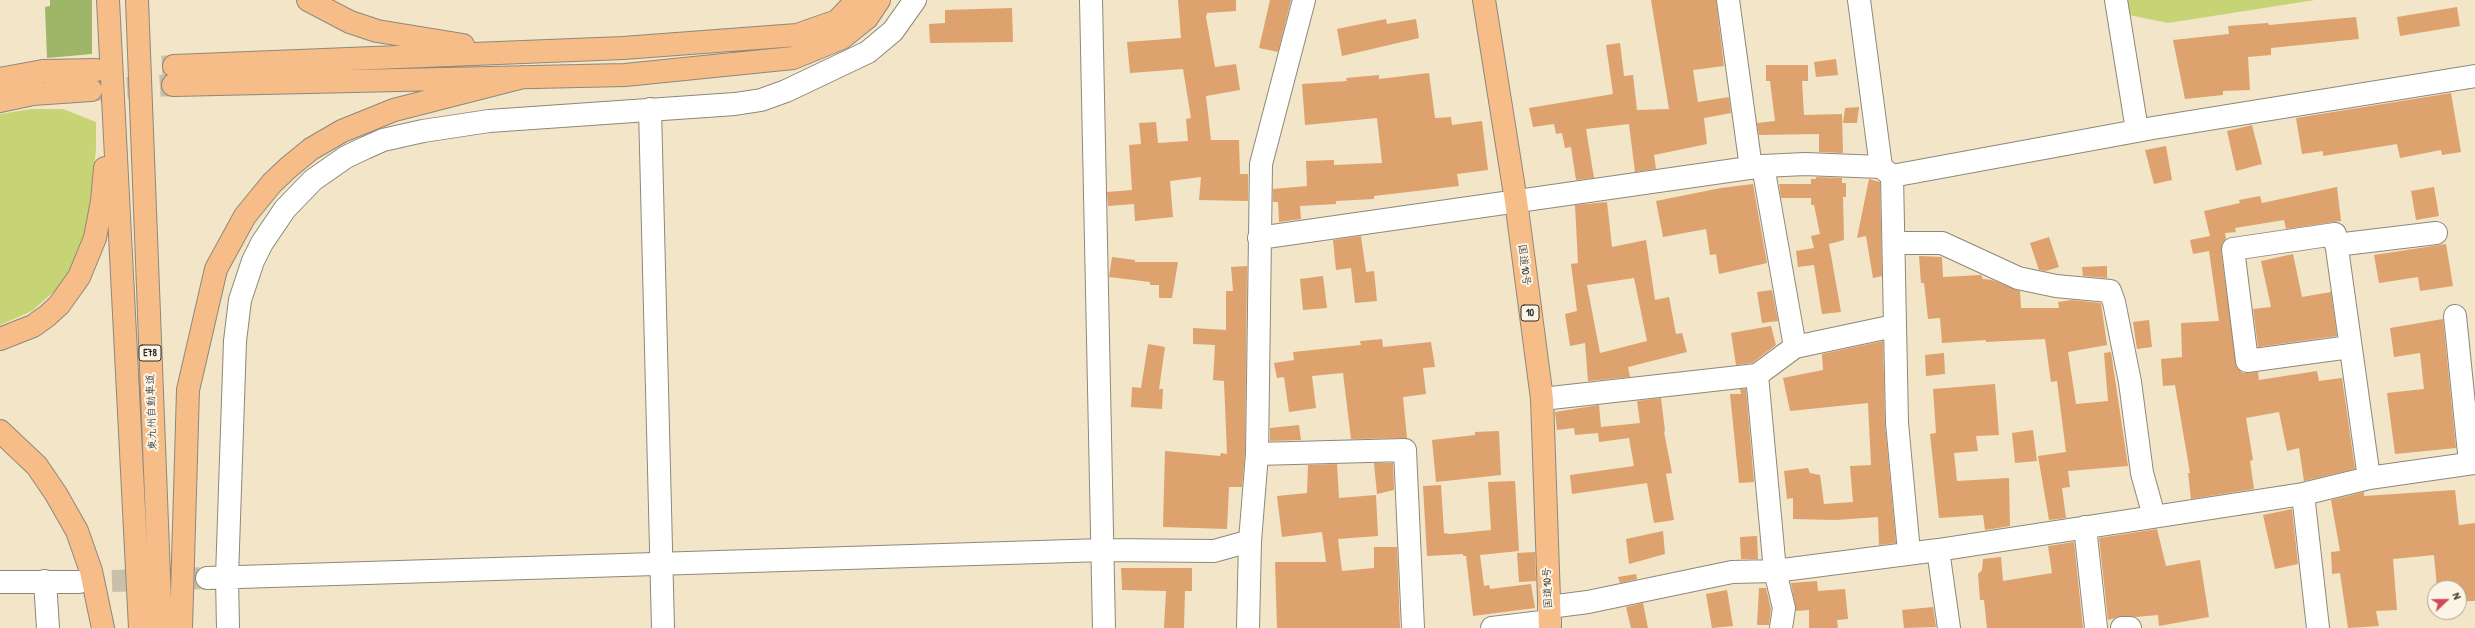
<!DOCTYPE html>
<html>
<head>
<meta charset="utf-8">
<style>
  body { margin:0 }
  #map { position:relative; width:2475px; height:628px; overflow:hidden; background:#f2e5c8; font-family:"Patrick Hand",sans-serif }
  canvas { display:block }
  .north { position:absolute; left:2427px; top:580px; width:40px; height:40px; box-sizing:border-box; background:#fcf5e5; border:1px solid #a8a49b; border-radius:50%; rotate:68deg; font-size:11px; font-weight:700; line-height:16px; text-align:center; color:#2b2b2b }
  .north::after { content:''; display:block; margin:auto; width:14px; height:18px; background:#d1495b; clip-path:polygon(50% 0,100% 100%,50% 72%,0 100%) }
</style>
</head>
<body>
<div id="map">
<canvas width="2475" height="628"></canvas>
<div class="north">N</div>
</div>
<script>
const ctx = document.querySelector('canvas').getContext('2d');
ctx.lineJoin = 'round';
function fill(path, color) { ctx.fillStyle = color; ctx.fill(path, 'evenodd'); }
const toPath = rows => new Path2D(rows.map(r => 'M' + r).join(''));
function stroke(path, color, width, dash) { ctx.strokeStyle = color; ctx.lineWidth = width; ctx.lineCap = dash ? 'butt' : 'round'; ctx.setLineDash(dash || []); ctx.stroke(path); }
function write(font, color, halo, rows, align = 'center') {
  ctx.font = font + ' "Patrick Hand","Klee One",sans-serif'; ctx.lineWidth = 4; ctx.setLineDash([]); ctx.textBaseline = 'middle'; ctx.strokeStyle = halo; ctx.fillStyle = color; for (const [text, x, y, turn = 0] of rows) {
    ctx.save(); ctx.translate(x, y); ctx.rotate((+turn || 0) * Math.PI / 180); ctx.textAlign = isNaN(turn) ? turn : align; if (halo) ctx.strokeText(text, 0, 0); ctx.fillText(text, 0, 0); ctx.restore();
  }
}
const green = toPath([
  [2121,0,2315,0,2168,23,2124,14],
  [31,109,63,109,96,122,96,150,88,221,81,246,69,271,58,288,32,311,0,325,0,114]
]);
const forest = toPath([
  [50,0,92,0,92,54,47,58,45,7,50,6]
]);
const building = toPath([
  [1178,0,1236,0,1236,11,1207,13,1206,17,1215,67,1236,64,1240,90,1206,96,1211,140,1239,140,1240,174,1248,174,1248,201,1199,200,1201,177,1170,181,1173,217,1135,221,1134,204,1108,206,1107,192,1132,190,1129,145,1141,144,1139,123,1156,122,1158,143,1188,141,1186,119,1191,118,1183,69,1130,73,1127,42,1181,38],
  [1270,0,1291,0,1278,52,1259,48],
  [1651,0,1716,0,1724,66,1693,70,1698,102,1729,97,1731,113,1704,118,1707,144,1654,155,1656,169,1635,172,1629,124,1586,129,1594,178,1576,180,1571,147,1565,148,1562,133,1556,134,1554,124,1533,127,1529,108,1613,94,1606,45,1620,43,1624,76,1633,75,1637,110,1669,109],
  [2457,7,2460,26,2400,36,2397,17],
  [1012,8,1013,42,930,43,929,24,945,23,945,10],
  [2356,17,2359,39,2271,48,2271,55,2248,57,2250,90,2223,91,2223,95,2185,99,2173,40,2229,34,2228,26,2268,23,2269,25],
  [1386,19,1387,24,1416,19,1419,38,1342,56,1337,29],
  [1836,59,1838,75,1816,77,1814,62],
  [1766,65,1808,65,1808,81,1802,81,1804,115,1842,114,1843,153,1819,152,1819,134,1759,135,1757,123,1775,121,1770,81,1766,81],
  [1429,73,1435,118,1451,117,1452,125,1482,121,1488,170,1457,174,1459,186,1374,196,1374,199,1336,201,1336,204,1300,206,1301,219,1279,222,1278,202,1273,202,1273,189,1307,186,1306,161,1334,160,1334,165,1382,163,1377,118,1305,125,1302,84,1347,81,1346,78,1379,75,1379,79],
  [2451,93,2461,152,2442,155,2441,150,2400,158,2397,144,2323,156,2323,151,2302,154,2296,118],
  [1859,107,1857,123,1843,123,1845,108],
  [2252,125,2262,164,2236,171,2227,131],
  [2166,146,2172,180,2154,184,2145,150],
  [1816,177,1842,178,1842,183,1846,183,1846,197,1843,197,1844,240,1829,244,1841,312,1822,314,1814,265,1798,267,1796,251,1814,248,1811,236,1820,234,1814,205,1811,205,1811,198,1781,198,1779,184,1811,184,1811,179,1816,179],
  [1869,179,1880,182,1882,276,1873,278,1866,236,1857,238],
  [1753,184,1767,263,1719,274,1716,254,1710,255,1706,229,1663,237,1656,201,1721,188],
  [2337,187,2341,221,2286,229,2284,220,2235,228,2236,232,2225,233,2226,239,2222,244,2221,251,2237,368,2243,373,2258,372,2259,380,2317,371,2319,381,2342,378,2355,469,2304,481,2299,448,2287,451,2279,412,2246,418,2253,460,2250,461,2254,489,2191,499,2188,473,2190,473,2175,385,2163,386,2161,359,2182,357,2181,323,2219,321,2209,251,2193,254,2190,240,2210,236,2204,211,2240,203,2239,200,2260,196,2262,203],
  [2434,187,2439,216,2416,220,2411,191],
  [1607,202,1612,247,1646,240,1655,300,1669,297,1676,334,1682,333,1687,352,1628,367,1630,377,1588,381,1585,343,1570,346,1565,314,1577,311,1571,264,1578,263,1575,205],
  [1634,278,1647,341,1600,353,1587,285],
  [1361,236,1366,272,1374,271,1377,301,1355,303,1351,268,1336,270,1333,240],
  [2049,237,2059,267,2046,271,2039,270,2030,243],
  [2446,244,2453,286,2420,291,2418,277,2379,283,2374,255],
  [2293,254,2302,297,2331,292,2337,336,2258,347,2253,309,2271,307,2261,261],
  [1919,256,1942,257,1943,277,1981,275,1983,279,1992,280,2020,291,2021,308,2059,308,2058,302,2072,300,2101,303,2107,345,2068,352,2076,404,2108,401,2104,353,2111,352,2128,466,2068,471,2070,487,2062,488,2066,518,2049,520,2038,456,2066,452,2057,381,2051,382,2045,339,1986,342,1986,340,1942,343,1940,318,1928,319,1924,283,1921,283],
  [1112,257,1135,260,1135,262,1178,262,1172,298,1159,298,1159,285,1150,285,1150,282,1109,277],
  [1247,266,1245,453,1242,487,1229,487,1227,529,1163,527,1165,451,1220,456,1221,453,1227,454,1224,381,1213,380,1215,345,1193,344,1193,328,1226,330,1226,291,1233,291,1231,267],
  [2107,266,2107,278,2083,276,2082,267],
  [1323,276,1327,308,1303,310,1300,279],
  [1772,290,1778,321,1762,323,1757,292],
  [2443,319,2456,448,2395,454,2387,393,2424,389,2420,353,2394,357,2390,328],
  [2149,320,2152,347,2137,349,2133,322],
  [1771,326,1776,345,1752,363,1736,365,1731,333],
  [1382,339,1383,347,1431,342,1435,367,1423,368,1426,394,1403,397,1407,438,1351,439,1343,373,1312,376,1316,408,1289,412,1284,377,1277,378,1274,363,1294,360,1293,352,1361,345,1360,341],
  [1883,341,1885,424,1896,543,1879,545,1878,517,1836,520,1793,519,1793,498,1787,499,1784,471,1808,468,1810,473,1820,475,1824,504,1853,502,1850,466,1871,465,1868,403,1790,411,1783,378,1823,370,1822,354],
  [1148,344,1165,347,1159,389,1163,389,1162,409,1131,407,1132,387,1141,388],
  [1944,353,1945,374,1926,376,1925,355],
  [1995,384,1999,435,1976,436,1978,451,1954,453,1957,481,2009,478,2010,526,1985,530,1983,515,1939,518,1930,434,1936,433,1933,389],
  [1740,389,1746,389,1754,482,1739,483,1730,394,1741,394],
  [1661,398,1665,431,1664,432,1672,473,1666,474,1674,520,1654,523,1647,483,1572,494,1570,475,1634,466,1629,438,1599,442,1598,433,1575,435,1574,428,1557,430,1555,412,1599,405,1601,427,1640,423,1637,401],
  [1299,425,1301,440,1270,441,1270,428],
  [2033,430,2037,461,2015,463,2012,433],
  [1499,431,1501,475,1436,482,1432,440,1475,435,1475,432],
  [1374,463,1393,463,1394,490,1377,494],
  [1337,464,1339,498,1376,495,1378,536,1338,539,1342,571,1374,568,1374,547,1397,547,1400,628,1277,628,1275,562,1326,562,1322,532,1282,537,1277,496,1307,493,1308,465],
  [1515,481,1519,551,1480,555,1484,586,1489,585,1490,589,1531,584,1535,608,1473,616,1466,556,1463,556,1463,554,1427,556,1423,486,1441,485,1444,533,1450,534,1491,530,1488,482],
  [2455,490,2459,525,2475,523,2475,601,2459,601,2459,588,2437,588,2434,555,2393,559,2397,610,2376,611,2379,626,2348,628,2340,573,2332,574,2331,552,2340,551,2331,500,2364,492,2364,496],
  [2292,509,2298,564,2275,569,2263,515],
  [2157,529,2166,566,2200,560,2209,617,2159,626,2158,615,2136,617,2122,616,2108,620,2099,538],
  [1663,531,1665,554,1629,564,1626,539],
  [1757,536,1758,559,1741,559,1740,537],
  [2074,542,2083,628,1987,628,1984,600,1980,600,1978,574,1982,570,1983,559,2001,557,2003,581,2052,573,2048,546],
  [1535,552,1536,581,1519,582,1517,553],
  [1121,568,1192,568,1192,591,1185,591,1184,628,1164,628,1166,591,1122,590],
  [1636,574,1637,579,1620,583,1618,577],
  [1817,581,1818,591,1845,589,1848,619,1837,620,1838,628,1809,628,1809,610,1796,611,1791,583],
  [1759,588,1766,588,1771,609,1769,625,1757,625],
  [1727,590,1733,626,1712,628,1706,594],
  [1643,603,1648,628,1631,628,1626,607],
  [1933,607,1936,627,1904,628,1902,610]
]);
const minorTunnel = toPath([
  [79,582,207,578]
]);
const highwayTunnel = toPath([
  [96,70,174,66],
  [94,90,173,85]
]);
const minor = toPath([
  [1091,0,1104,628],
  [1728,0,1751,168],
  [1859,0,1881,167],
  [2116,0,2137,130],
  [650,109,663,628],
  [1763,166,1795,347,1757,375,1775,571,1784,608,1781,628],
  [1892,176,1897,423,1909,552],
  [1259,238,1763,166,1805,164,1881,167,1892,176,2153,128,2475,76],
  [1894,243,1942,243,2018,278,2056,286,2110,291,2114,302,2130,382,2142,473,2154,516],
  [2336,245,2436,233],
  [2455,316,2470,463],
  [1795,347,1894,326],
  [2350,347,2247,361,2233,249,2335,234,2369,478],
  [1542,399,1757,375],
  [1257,454,1405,450,1413,628],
  [2303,494,2318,628],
  [2085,527,2096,628],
  [1938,550,1949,628],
  [207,578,1103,550,1214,551,1250,541],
  [45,581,48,628],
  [0,582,79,582],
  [1549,607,1588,602,1732,572,1775,571,1938,550,2303,494,2369,478,2475,463],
  [228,628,227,577,235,341,240,300,253,261,262,243,285,209,313,180,346,157,365,148,383,140,423,131,489,121,735,104,761,100,786,91,868,52,893,31,915,0],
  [1248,628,1250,541,1257,454,1261,164,1304,0],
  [1492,628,1550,621],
  [2122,628,2130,628]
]);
const highway = toPath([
  [108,0,140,628],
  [137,0,161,628],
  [308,0,350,22,377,31,463,45],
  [1484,0,1516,201,1542,399,1550,628],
  [174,66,623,48,797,35,837,21,857,0],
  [0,79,43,71,96,70],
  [173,85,625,75,793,58,842,38,867,18,879,0],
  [0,101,33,94,91,90],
  [0,339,33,326,47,316,59,305,79,277,95,238,102,201,105,168],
  [0,431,37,466,56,494,77,531,91,571,103,628],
  [181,628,188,390,216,269,245,216,272,183,289,167,311,149,342,131,394,110,523,77]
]);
const shields = [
  [1530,313,18],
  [150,353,22]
];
const shieldNames = [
  ["10",1530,313],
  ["E78",150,353]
];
const streetNames = [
  ["国道10号",1524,265,83],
  ["東九州自動車道",152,412,-92],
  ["国道10号",1548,588,-92]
];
fill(green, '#c7d476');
fill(forest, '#9db667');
fill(building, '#dda26d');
stroke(minorTunnel, '#cac0a9', 22, [22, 11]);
stroke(highwayTunnel, '#cac0a9', 22, [22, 11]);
stroke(minor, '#8e887a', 24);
stroke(highway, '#8e887a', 24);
stroke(minor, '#fff', 22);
stroke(highway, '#f7bd88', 22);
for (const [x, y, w] of shields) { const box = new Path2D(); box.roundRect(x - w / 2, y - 8, w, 16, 3); ctx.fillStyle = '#fcf5e5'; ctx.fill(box); stroke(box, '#2b2b2b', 1); }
write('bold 10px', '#2b2b2b', null, shieldNames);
write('11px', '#2b2b2b', '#fcf5e5', streetNames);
</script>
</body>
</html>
